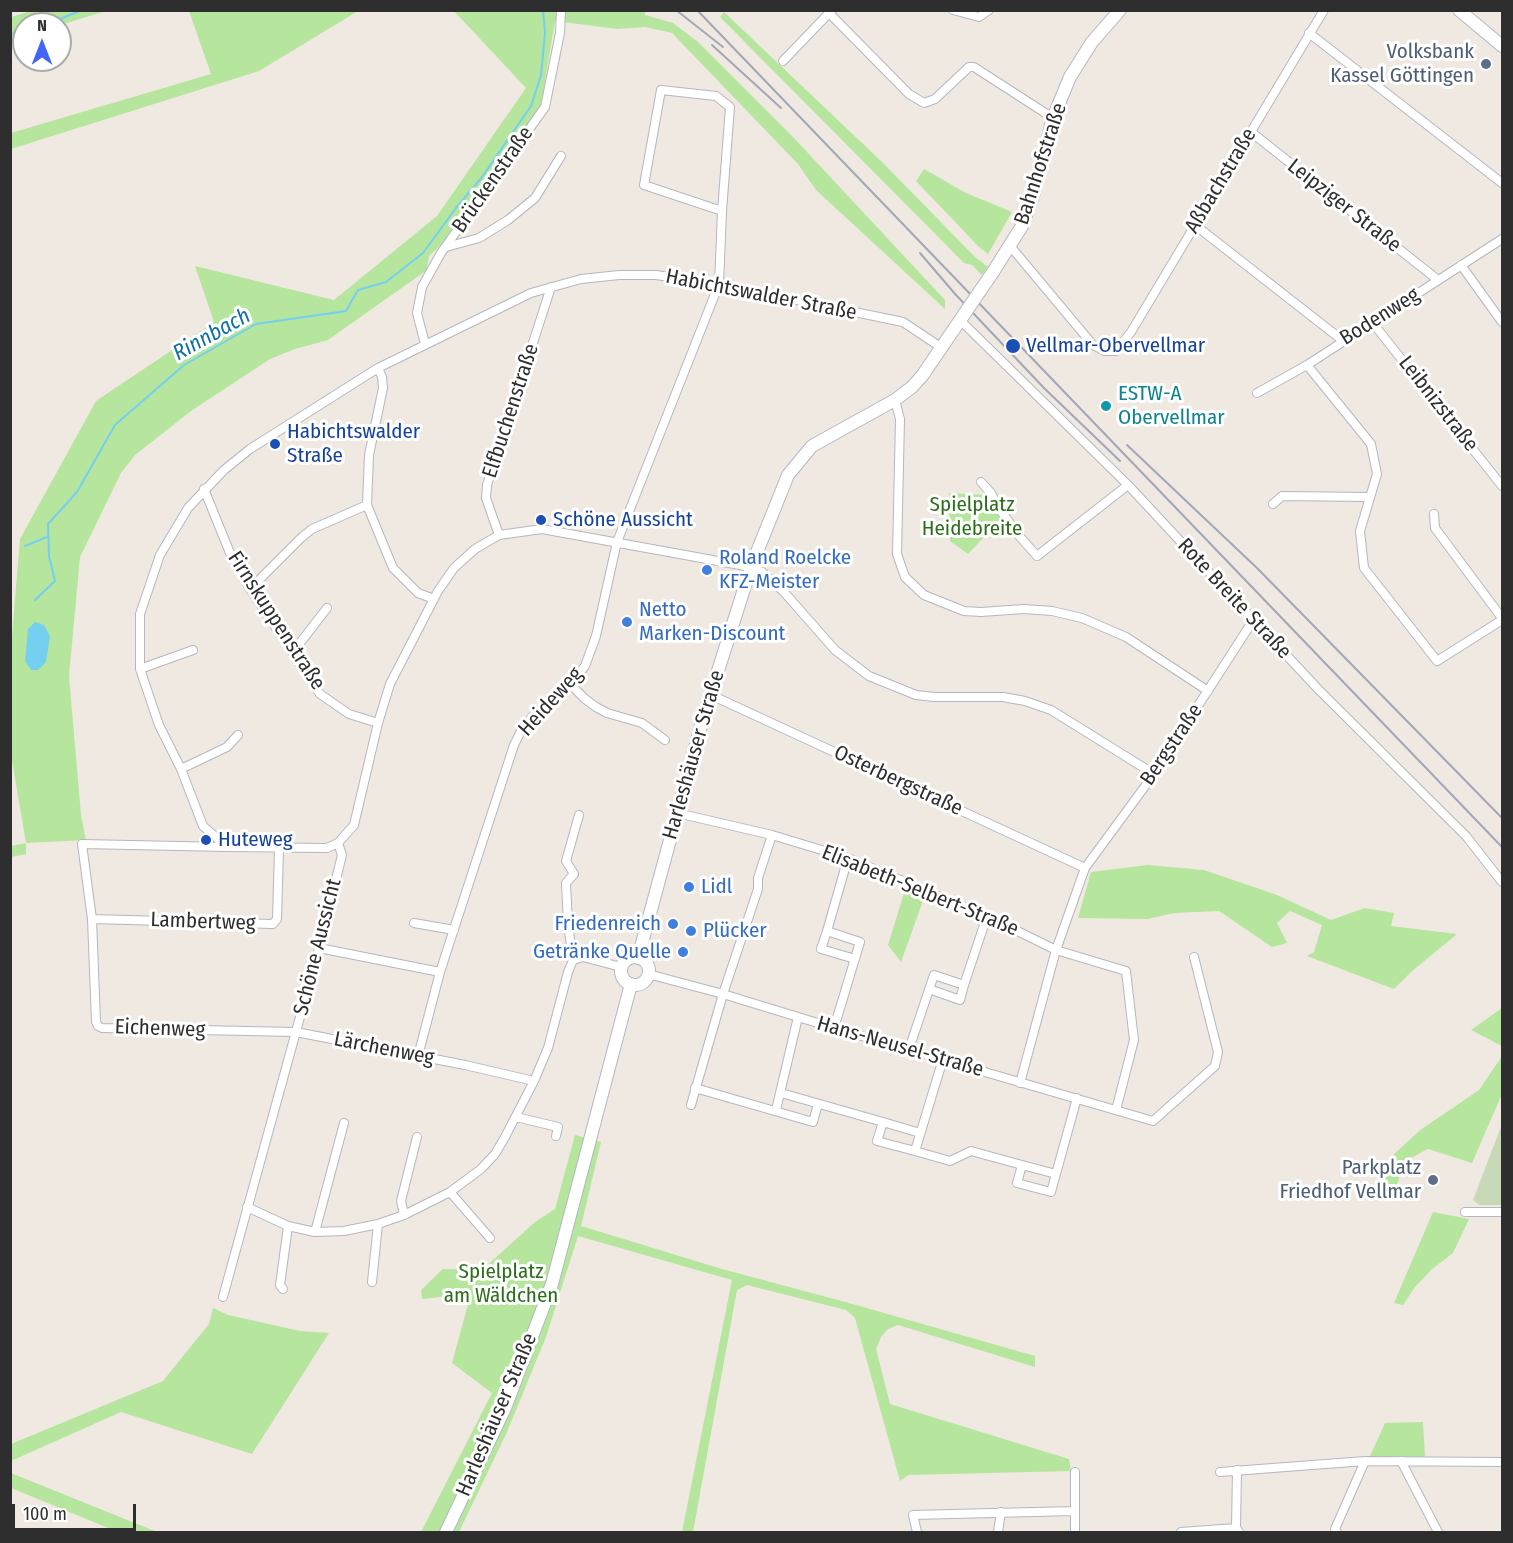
<!DOCTYPE html>
<html>
<head>
<meta charset="utf-8">
<style>
  body { margin:0 }
  #map { position:relative; width:1513px; height:1543px; overflow:hidden; background:#efe9e1; font-family:"Fira Sans Condensed",sans-serif }
  canvas { display:block }
  .frame { position:absolute; inset:0; border:12px solid #2e2e2e; pointer-events:none }
  .north { position:absolute; left:12px; top:12px; width:60px; height:60px; box-sizing:border-box; background:#fff; border:2px solid #ababab; border-radius:50%; rotate:0deg; font-size:16px; font-weight:700; line-height:24px; text-align:center; color:#2e2e2e }
  .north::after { content:''; display:block; margin:auto; width:21px; height:27px; background:#4264fb; clip-path:polygon(50% 0,100% 100%,50% 72%,0 100%) }
  .scale { position:absolute; left:12px; top:1504px; width:124px; height:27px; box-sizing:border-box; border:3px solid #2e2e2e; border-top:0; padding-left:8px; font-size:18px; line-height:21px; white-space:nowrap; color:#2e2e2e; -webkit-text-stroke:4px #fff; paint-order:stroke }
</style>
</head>
<body>
<div id="map">
<canvas width="1513" height="1543"></canvas>
<div class="frame"></div>
<div class="north">N</div>
<div class="scale">100 m</div>
</div>
<script>
const ctx = document.querySelector('canvas').getContext('2d');
ctx.lineJoin = 'round';
function fill(path, color) { ctx.fillStyle = color; ctx.fill(path, 'evenodd'); }
const toPath = rows => new Path2D(rows.map(r => 'M' + r).join(''));
function stroke(path, color, width, dash) { ctx.strokeStyle = color; ctx.lineWidth = width; ctx.lineCap = dash ? 'butt' : 'round'; ctx.setLineDash(dash || []); ctx.stroke(path); }
function write(font, color, halo, rows, align = 'center') {
  ctx.font = font + ' "Fira Sans Condensed",sans-serif'; ctx.lineWidth = 6; ctx.setLineDash([]); ctx.textBaseline = 'middle'; ctx.strokeStyle = halo; ctx.fillStyle = color; for (const [text, x, y, turn = 0] of rows) {
    ctx.save(); ctx.translate(x, y); ctx.rotate((+turn || 0) * Math.PI / 180); ctx.textAlign = isNaN(turn) ? turn : align; if (halo) ctx.strokeText(text, 0, 0); ctx.fillText(text, 0, 0); ctx.restore();
  }
}
const green = toPath([
  [31,11,31,10,106,11,60,25,24,24,24,37,11,41,11,17],
  [189,11,358,11,259,71,11,149,11,133,211,74],
  [454,11,645,11,645,15,673,23,698,42,793,137,945,300,945,309,816,190,798,164,672,33,645,27,618,29,555,21,541,105,443,243,429,256,427,270,328,340,295,349,270,359,191,411,135,455,121,473,80,557,69,676,81,815,86,840,26,843,26,854,11,857,11,846,26,843,10,749,11,648,20,539,96,401,214,322,195,266,334,300,437,216,526,88],
  [724,12,883,163,975,257,988,267,982,275,972,265,964,263,720,17],
  [924,169,966,193,1012,212,988,254,979,247,916,181],
  [949,493,986,495,1001,519,968,554,950,541],
  [1148,865,1204,870,1277,895,1331,920,1365,908,1394,913,1391,926,1457,934,1411,972,1394,989,1307,956,1314,952,1322,925,1290,911,1277,923,1287,943,1272,947,1219,911,1174,913,1148,919,1078,918,1091,872],
  [905,890,924,898,901,962,888,945],
  [1502,1008,1502,1046,1471,1030],
  [1502,1056,1502,1094,1472,1163,1428,1149,1405,1161,1395,1190,1377,1184,1393,1155,1419,1131,1479,1090],
  [575,1135,601,1142,581,1226,722,1269,849,1303,1035,1356,1035,1367,898,1325,888,1329,881,1337,876,1349,890,1404,1069,1459,1071,1471,908,1475,900,1481,855,1318,846,1310,747,1285,737,1290,693,1532,682,1532,732,1280,578,1236,546,1337,507,1432,459,1532,421,1532,492,1393,452,1363,470,1297,458,1295,422,1299,421,1290,443,1269,482,1270,535,1222,555,1209],
  [1433,1212,1469,1219,1453,1253,1432,1269,1415,1287,1403,1305,1394,1303],
  [213,1308,228,1315,300,1331,329,1333,252,1454,121,1412,11,1461,11,1444,163,1381,209,1324],
  [1423,1422,1425,1457,1370,1456,1385,1423],
  [10,1473,11,1473,157,1532,118,1532,11,1488]
]);
const cemetery = toPath([
  [1502,1124,1502,1205,1479,1205,1473,1200]
]);
const water = toPath([
  [35,622,44,625,50,636,46,662,38,670,31,670,25,661,28,629]
]);
const stream = toPath([
  [48,24,82,10],
  [10,34,24,30],
  [25,546,47,537],
  [35,600,55,581,49,556,48,524,77,492,115,425,184,365,256,324,346,311,358,290,386,282,423,253,456,208,482,177,531,106,541,75,545,33,543,10]
]);
const street = toPath([
  [953,10,979,17,989,10],
  [829,13,909,94,924,103,935,99,969,67,974,67,1053,118],
  [1309,33,1502,183],
  [783,61,832,10],
  [1251,132,1438,280],
  [1195,225,1342,340],
  [446,247,479,238,508,220,535,198,561,156],
  [1011,247,1093,345,1105,351,1116,351,1131,332,1324,10],
  [1461,265,1502,322],
  [960,320,1128,485,1318,689,1466,836,1502,882],
  [1372,322,1502,486],
  [425,344,417,313,422,287,441,253,545,107,560,33,561,10],
  [942,348,903,322,719,284,656,275,619,275,581,279,531,293,378,368,250,449,224,470,188,508,160,555,140,614,140,669,159,725,181,769,203,826,227,847,327,848,338,843,354,825,378,723,390,684,438,591,454,568,475,549,499,535,542,529,751,567,762,572,784,592,835,650,869,676,916,695,934,697,1003,697,1025,701,1051,710,1154,774],
  [1307,365,1371,444,1377,474,1360,531,1364,568,1437,661,1502,620],
  [378,368,382,377,383,388,369,455,367,505,393,568,418,593,434,599],
  [1257,393,1307,365,1502,239],
  [895,400,900,419,897,554,905,577,924,595,964,611,981,612,1024,609,1052,611,1082,618,1126,637,1208,691],
  [981,482,991,493,1000,510,1021,538,1037,556,1128,485],
  [204,489,230,553,250,589,320,694,349,714,378,723],
  [1273,504,1282,496,1369,497],
  [1434,514,1435,528,1502,618],
  [499,535,486,498,487,485,551,287],
  [250,589,301,538,312,529,367,505],
  [293,652,327,608],
  [140,669,193,650],
  [570,684,585,699,596,707,607,713,642,723,665,740],
  [711,695,1085,868],
  [181,769,227,747,238,735],
  [677,813,772,835,848,858,987,916,1056,950,1126,971,1134,1040,1116,1110],
  [227,847,82,844,92,919,96,1022,98,1026,102,1028,296,1032,465,1065,534,1081],
  [92,919,273,924,277,919,279,849],
  [414,923,454,930],
  [827,931,821,949,855,959],
  [319,948,440,972],
  [573,960,568,924,566,883,574,874,566,861,579,815],
  [648,974,723,994,834,1028,1153,1121,1215,1066,1218,1052,1194,957],
  [929,989,960,1000,964,985],
  [834,1028,860,942,827,931,848,858],
  [909,1049,934,975,964,985,987,916],
  [418,1056,440,972,514,745,521,731,532,717,570,684,585,666,596,636,617,542,719,284,722,211,730,107,716,96,661,90,644,185,722,211],
  [1020,1083,1056,950,1085,868,1154,774,1254,619],
  [695,1088,813,1122,818,1104],
  [781,1093,883,1122,877,1141,915,1151,943,1059],
  [691,1105,723,994,758,889,758,878,772,835],
  [776,1110,798,1017],
  [516,1117,558,1127,556,1136],
  [883,1122,920,1133],
  [915,1151,950,1161,971,1151,1022,1165,1017,1183,1051,1192,1077,1098],
  [1022,1165,1056,1174],
  [450,1192,490,1238],
  [247,1207,288,1226,315,1232,344,1231,378,1224,404,1215,450,1192,481,1169,495,1154,505,1137,534,1081,548,1048,568,972,573,960,583,957,621,967],
  [1465,1212,1502,1212],
  [404,1215,401,1201,417,1137],
  [315,1232,344,1123],
  [372,1282,378,1224],
  [283,1289,280,1285,288,1226],
  [223,1297,319,948,342,855,338,843],
  [1401,1461,1438,1532],
  [1220,1472,1365,1461,1502,1462],
  [1236,1528,1237,1470],
  [917,1532,913,1515,1075,1511],
  [998,1532,1001,1512],
  [1075,1532,1075,1472],
  [1181,1532,1236,1528,1239,1532],
  [1337,1532,1335,1529,1365,1461]
]);
const secondary = toPath([
  [1459,10,1502,46],
  [993,272,1022,226,1033,196,1053,118,1070,77,1092,42,1120,10],
  '621 971a14 14 0 1 1 28 0a14 14 0 1 1-28 0Z',
  [638,958,703,718,751,567,788,475,812,446,895,400,912,387,922,376,965,313],
  [446,1532,505,1408,552,1284,631,984]
]);
const rail = toPath([
  [676,10,723,47],
  [697,10,1502,847],
  [712,45,781,108],
  [920,253,956,295,1044,388,1120,461],
  [1127,445,1257,568,1502,818]
]);
const secondaryBridge = toPath([
  [965,313,993,272]
]);
const markers = [
  [1486,64,6,"#5c6f8a"],
  [1013,346,8,"#1a4fb4"],
  [1106,406,6,"#0f9aa8"],
  [275,444,6,"#1a4fb4"],
  [541,520,6,"#1a4fb4"],
  [707,570,6,"#3f7fe0"],
  [627,622,6,"#3f7fe0"],
  [206,840,6,"#1a4fb4"],
  [689,887,6,"#3f7fe0"],
  [673,924,6,"#3f7fe0"],
  [691,931,6,"#3f7fe0"],
  [683,952,6,"#3f7fe0"],
  [1433,1180,6,"#5c6f8a"]
];
const serviceNames = [
  ["Volksbank",1474,52],
  ["Kassel Göttingen",1474,76],
  ["Parkplatz",1421,1168],
  ["Friedhof Vellmar",1421,1192]
];
const streetNames = [
  ["Bahnhofstraße",1041,164,-72],
  ["Brückenstraße",493,180,-55],
  ["Aßbachstraße",1221,181,-59],
  ["Leipziger Straße",1344,206,38],
  ["Habichtswalder Straße",761,295,11],
  ["Bodenweg",1380,317,-32],
  ["Leibnizstraße",1438,404,52],
  ["Elfbuchenstraße",511,411,-72],
  ["Rote Breite Straße",1234,599,47],
  ["Firnskuppenstraße",276,621,57],
  ["Heideweg",551,702,-48],
  ["Bergstraße",1172,745,-56],
  ["Harleshäuser Straße",694,755,-74],
  ["Osterbergstraße",898,781,25],
  ["Elisabeth-Selbert-Straße",920,891,22],
  ["Lambertweg",203,922,2],
  ["Schöne Aussicht",318,947,-76],
  ["Eichenweg",160,1029,2],
  ["Hans-Neusel-Straße",900,1047,16],
  ["Lärchenweg",384,1049,11],
  ["Harleshäuser Straße",497,1415,-67]
];
const transitNames = [
  ["Vellmar-Obervellmar",1026,346],
  ["Habichtswalder",287,432],
  ["Straße",287,456],
  ["Schöne Aussicht",553,520],
  ["Huteweg",218,840]
];
const cultureNames = [
  ["ESTW-A",1118,394],
  ["Obervellmar",1118,418]
];
const parkNames = [
  ["Spielplatz",972,505],
  ["Heidebreite",972,529],
  ["Spielplatz",501,1272],
  ["am Wäldchen",501,1296]
];
const shopNames = [
  ["Roland Roelcke",719,558],
  ["KFZ-Meister",719,582],
  ["Netto",639,610],
  ["Marken-Discount",639,634],
  ["Lidl",701,887],
  ["Friedenreich",661,924,"right"],
  ["Plücker",703,931],
  ["Getränke Quelle",671,952,"right"]
];
const waterNames = [
  ["Rinnbach",212,335,-29]
];
fill(green, '#b6e59e');
fill(cemetery, '#c8d9b8');
fill(water, '#75cff0');
stroke(stream, '#75cff0', 2);
stroke(street, '#b4b7c1', 10);
stroke(secondary, '#b4b7c1', 14);
stroke(street, '#fff', 8);
stroke(secondary, '#fff', 12);
stroke(rail, '#a3a6b8', 2);
stroke(secondaryBridge, '#b4b7c1', 14, []);
stroke(secondaryBridge, '#fff', 12);
for (const [x, y, r, color] of markers) { const dot = new Path2D(); dot.arc(x, y, r, 0, 2 * Math.PI); ctx.fillStyle = color; ctx.fill(dot); stroke(dot, '#fff', 2); }
write('21px', '#4e5e75', '#fff', serviceNames, 'right');
write('21px', '#2e2e2e', '#fff', streetNames);
write('21px', '#164399', '#fff', transitNames, 'left');
write('21px', '#0d838f', '#fff', cultureNames, 'left');
write('21px', '#2c6e1b', '#fff', parkNames);
write('21px', '#366cbe', '#fff', shopNames, 'left');
write('italic 22px', '#0d6fa3', '#fff', waterNames);
</script>
</body>
</html>
